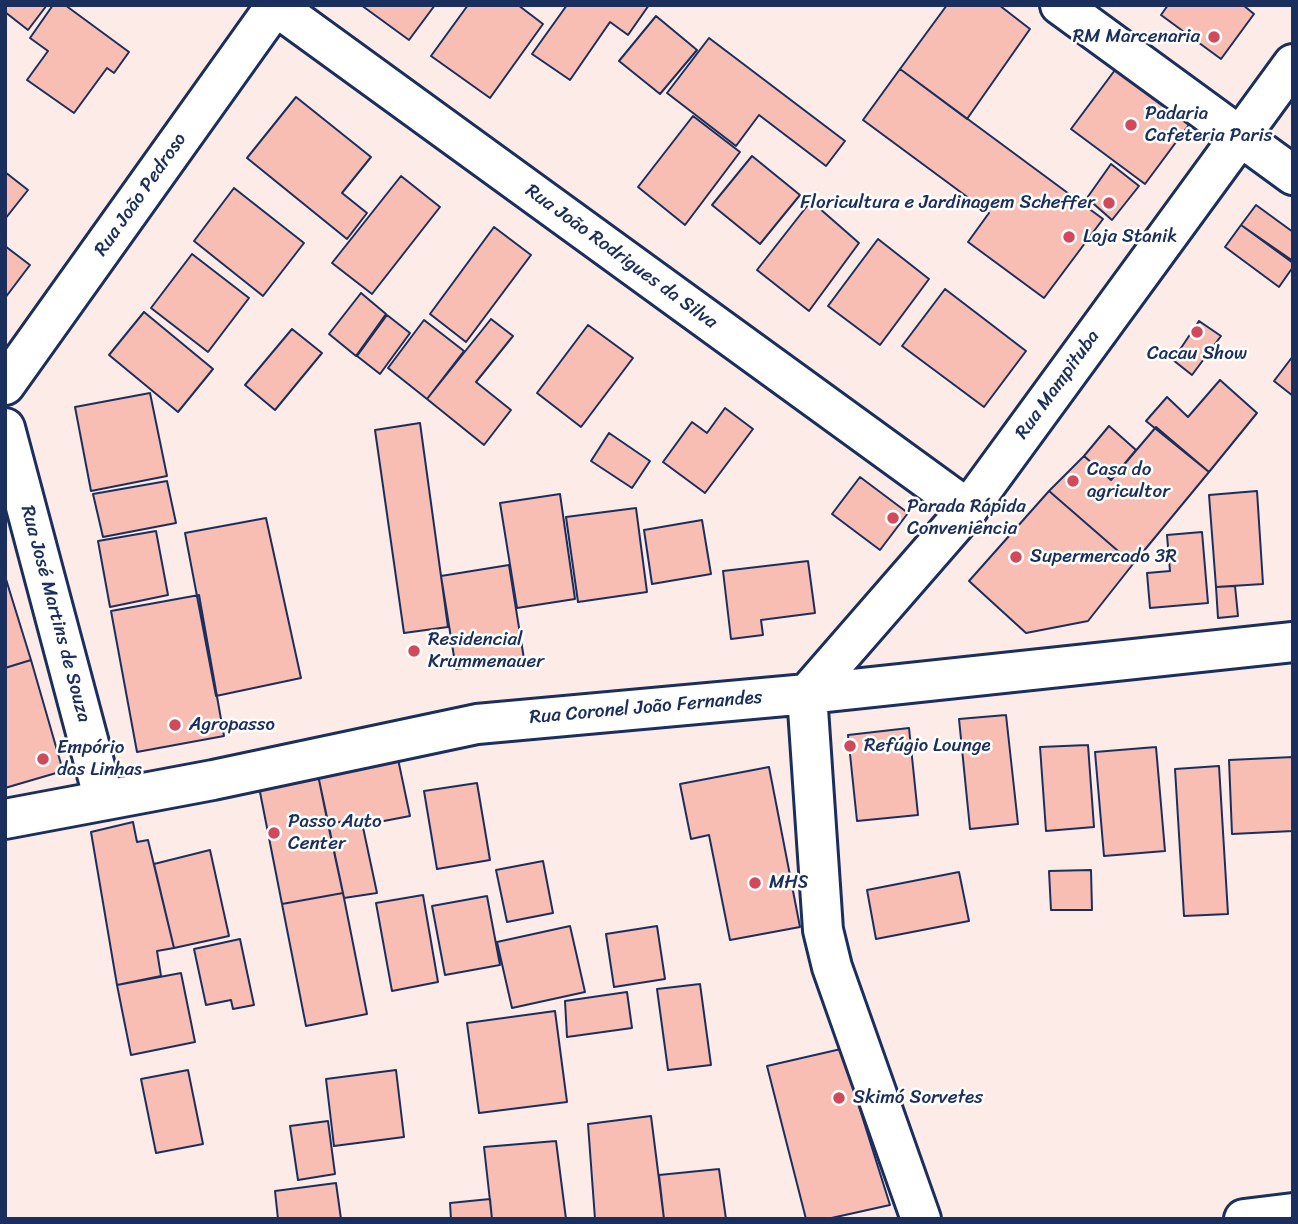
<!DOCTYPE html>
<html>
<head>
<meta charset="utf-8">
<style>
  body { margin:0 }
  #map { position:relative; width:1298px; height:1224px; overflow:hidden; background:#fdebe8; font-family:Sriracha,sans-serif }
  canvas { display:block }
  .frame { position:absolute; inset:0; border:7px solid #1b2f5e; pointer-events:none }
</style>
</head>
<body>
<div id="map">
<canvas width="1298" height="1224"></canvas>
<div class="frame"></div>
</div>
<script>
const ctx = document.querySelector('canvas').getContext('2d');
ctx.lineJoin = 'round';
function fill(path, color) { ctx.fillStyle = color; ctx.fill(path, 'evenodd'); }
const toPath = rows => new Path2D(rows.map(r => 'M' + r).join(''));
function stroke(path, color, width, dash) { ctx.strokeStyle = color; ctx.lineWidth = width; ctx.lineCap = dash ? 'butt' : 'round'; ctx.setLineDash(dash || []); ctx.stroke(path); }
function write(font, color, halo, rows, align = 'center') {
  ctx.font = font + ' Sriracha,sans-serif'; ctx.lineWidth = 5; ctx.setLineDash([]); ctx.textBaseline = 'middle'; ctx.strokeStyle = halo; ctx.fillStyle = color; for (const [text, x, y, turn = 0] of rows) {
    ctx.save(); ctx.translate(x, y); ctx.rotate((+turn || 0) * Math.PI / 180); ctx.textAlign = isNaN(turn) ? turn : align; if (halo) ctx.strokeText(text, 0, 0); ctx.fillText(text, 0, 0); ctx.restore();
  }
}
const building = toPath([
  [5,5,47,5,28,30,5,12,5,5],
  [53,5,65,5,129,52,114,73,107,68,74,113,27,80,48,51,30,38,53,5],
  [361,5,435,5,409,40,361,5],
  [468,5,518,5,543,24,490,98,431,56,468,5],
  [567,5,649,5,628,35,610,22,570,80,532,54,567,5],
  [947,5,999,5,1030,29,967,119,900,69,947,5],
  [1168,5,1243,5,1254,14,1221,59,1161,15,1168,5],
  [656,16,697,50,660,94,619,61,656,16],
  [709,38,845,141,826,166,759,115,736,146,667,93,709,38],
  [1118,66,1191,122,1145,184,1071,129,1118,66],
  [900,69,1103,219,1044,298,968,242,989,213,863,120,900,69],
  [296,97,371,157,342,193,367,213,347,239,247,158,296,97],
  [693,116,740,152,685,225,638,187,693,116],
  [752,156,800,195,760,244,712,205,752,156],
  [1111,164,1139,186,1112,220,1087,198,1111,164],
  [5,172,28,190,5,219,5,172],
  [401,176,440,207,372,294,332,263,401,176],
  [234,188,304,243,263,296,194,241,234,188],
  [811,201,859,243,809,311,757,270,811,201],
  [1256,205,1293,232,1293,261,1241,225,1256,205],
  [1241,225,1293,263,1293,267,1279,287,1225,247,1241,225],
  [494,227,531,255,466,342,430,314,494,227],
  [878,239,929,279,880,345,828,306,878,239],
  [5,246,30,265,5,298,5,246],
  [192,254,249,298,208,352,151,308,192,254],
  [945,289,1026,351,984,407,902,346,945,289],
  [361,293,386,314,356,356,329,334,361,293],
  [144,312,213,369,178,412,109,355,144,312],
  [387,315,410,333,380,374,357,356,387,315],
  [491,319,513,336,476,382,511,410,484,445,427,399,491,319],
  [424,320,464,351,427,399,388,368,424,320],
  [1199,321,1221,336,1192,375,1173,360,1199,321],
  [588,325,633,358,581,427,537,393,588,325],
  [292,329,322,353,275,410,245,385,292,329],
  [1293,356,1293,396,1274,381,1293,356],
  [1220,380,1257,413,1209,472,1146,421,1167,397,1188,417,1220,380],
  [150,393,167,476,91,491,75,407,150,393],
  [725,408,753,429,705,493,663,462,692,422,707,433,725,408],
  [420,423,448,627,404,633,375,430,420,423],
  [1109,426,1136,450,1111,480,1084,456,1109,426],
  [1156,427,1209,472,1133,564,1049,491,1084,456,1111,480,1156,427],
  [609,433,650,461,632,488,591,461,609,433],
  [860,477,908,513,880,550,832,514,860,477],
  [167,481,176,523,103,537,93,494,167,481],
  [1049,491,1133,564,1088,621,1026,633,969,581,1049,491],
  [1257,491,1263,584,1216,587,1209,495,1257,491],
  [560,494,575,599,517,608,500,503,560,494],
  [636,508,647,592,578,602,566,517,636,508],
  [266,518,301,678,216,696,185,533,266,518],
  [702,520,711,574,652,584,644,530,702,520],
  [156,531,168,595,110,607,98,541,156,531],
  [1202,532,1208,603,1150,608,1147,573,1170,571,1167,535,1202,532],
  [808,561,815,613,761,620,763,635,731,639,723,571,808,561],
  [509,565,524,659,456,669,441,576,509,565],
  [5,576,31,660,5,668,5,576],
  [1235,586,1238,616,1218,618,1216,587,1235,586],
  [199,595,224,736,137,752,111,611,199,595],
  [31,660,63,771,5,788,5,668,31,660],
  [1006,715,1018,824,970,829,959,719,1006,715],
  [909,728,918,815,857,821,848,735,909,728],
  [1088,745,1094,827,1046,831,1040,747,1088,745],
  [1156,747,1165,851,1104,856,1095,752,1156,747],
  [1293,757,1293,831,1232,834,1229,760,1293,757],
  [398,759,410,816,363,825,361,818,328,824,318,775,398,759],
  [1219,766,1228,914,1184,916,1175,769,1219,766],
  [769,767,800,927,730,940,709,835,691,839,680,784,769,767],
  [318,775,343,893,282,904,259,787,318,775],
  [477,783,490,860,437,869,424,791,477,783],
  [361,818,377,893,344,898,328,824,361,818],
  [133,822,137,842,148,840,174,948,157,951,161,976,117,985,91,832,133,822],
  [210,850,229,936,174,948,154,864,210,850],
  [543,861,553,913,507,922,496,870,543,861],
  [1091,870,1092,910,1051,910,1049,871,1091,870],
  [959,872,969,921,876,939,867,890,959,872],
  [343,893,367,1014,306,1026,282,904,343,893],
  [423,895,438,982,392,991,376,903,423,895],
  [487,896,500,965,445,975,432,906,487,896],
  [570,926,585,992,512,1008,497,942,570,926],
  [657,926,665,979,614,987,606,934,657,926],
  [240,939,254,1005,233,1009,231,1000,206,1005,194,949,240,939],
  [181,973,195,1042,131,1055,117,985,181,973],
  [700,984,711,1065,668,1070,657,989,700,984],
  [627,992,632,1028,567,1037,565,1001,627,992],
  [555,1011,567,1102,479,1113,467,1023,555,1011],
  [841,1049,890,1205,827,1219,806,1219,767,1066,841,1049],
  [188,1070,203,1144,156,1153,141,1079,188,1070],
  [396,1070,404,1137,334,1146,326,1079,396,1070],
  [651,1116,664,1219,595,1219,588,1124,651,1116],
  [328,1121,335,1174,298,1180,290,1126,328,1121],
  [556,1141,566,1219,492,1219,484,1147,556,1141],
  [719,1169,726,1219,664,1219,659,1175,719,1169],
  [336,1183,341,1219,278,1219,275,1191,336,1183],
  [490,1199,492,1219,451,1219,450,1203,490,1199]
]);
const street = toPath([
  [274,5,968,509],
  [1060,5,1293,175],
  [5,385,276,5],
  [5,428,104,800],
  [1244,1219,1293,1213]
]);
const secondary = toPath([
  [807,694,968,509,1293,64],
  [807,694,823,930,832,967,921,1219],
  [5,819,213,780,477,724,807,694,1293,642]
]);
const markers = [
  [1214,37,7,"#d1495b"],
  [1131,125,7,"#d1495b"],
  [1109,203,7,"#d1495b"],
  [1069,237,7,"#d1495b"],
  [1197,332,7,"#d1495b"],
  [1073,481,7,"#d1495b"],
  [893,518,7,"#d1495b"],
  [1016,557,7,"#d1495b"],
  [414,651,7,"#d1495b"],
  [175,725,7,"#d1495b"],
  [850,746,7,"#d1495b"],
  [43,759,7,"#d1495b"],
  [274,833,7,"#d1495b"],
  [755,883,7,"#d1495b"],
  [839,1098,7,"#d1495b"]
];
const poiNames = [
  ["RM Marcenaria",1200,37,"right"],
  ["Padaria",1145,114],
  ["Cafeteria Paris",1145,136],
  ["Floricultura e Jardinagem Scheffer",1095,203,"right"],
  ["Loja Stanik",1083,237],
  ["Cacau Show",1197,354,"center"],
  ["Casa do",1087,470],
  ["agricultor",1087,492],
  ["Parada Rápida",907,507],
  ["Conveniência",907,529],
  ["Supermercado 3R",1030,557],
  ["Residencial",428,640],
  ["Krummenauer",428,662],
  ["Agropasso",189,725],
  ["Refúgio Lounge",864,746],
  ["Empório",57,748],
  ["das Linhas",57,770],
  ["Passo Auto",288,822],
  ["Center",288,844],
  ["MHS",769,883],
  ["Skimó Sorvetes",853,1098]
];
const streetNames = [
  ["Rua João Pedroso",141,195,-55],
  ["Rua João Rodrigues da Silva",621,257,36],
  ["Rua Mampituba",1058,385,-54],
  ["Rua José Martins de Souza",55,614,75],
  ["Rua Coronel João Fernandes",646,708,-5]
];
fill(building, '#f8bdb3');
stroke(building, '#1b2f5e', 2);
stroke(street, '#1b2f5e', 44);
stroke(secondary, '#1b2f5e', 44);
stroke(street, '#fff', 38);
stroke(secondary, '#fff', 38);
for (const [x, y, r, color] of markers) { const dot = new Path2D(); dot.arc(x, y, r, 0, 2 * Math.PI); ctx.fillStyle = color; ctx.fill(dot); stroke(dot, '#fff', 2.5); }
write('19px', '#1b2f5e', '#fff', poiNames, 'left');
write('19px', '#1b2f5e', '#fff', streetNames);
</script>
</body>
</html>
